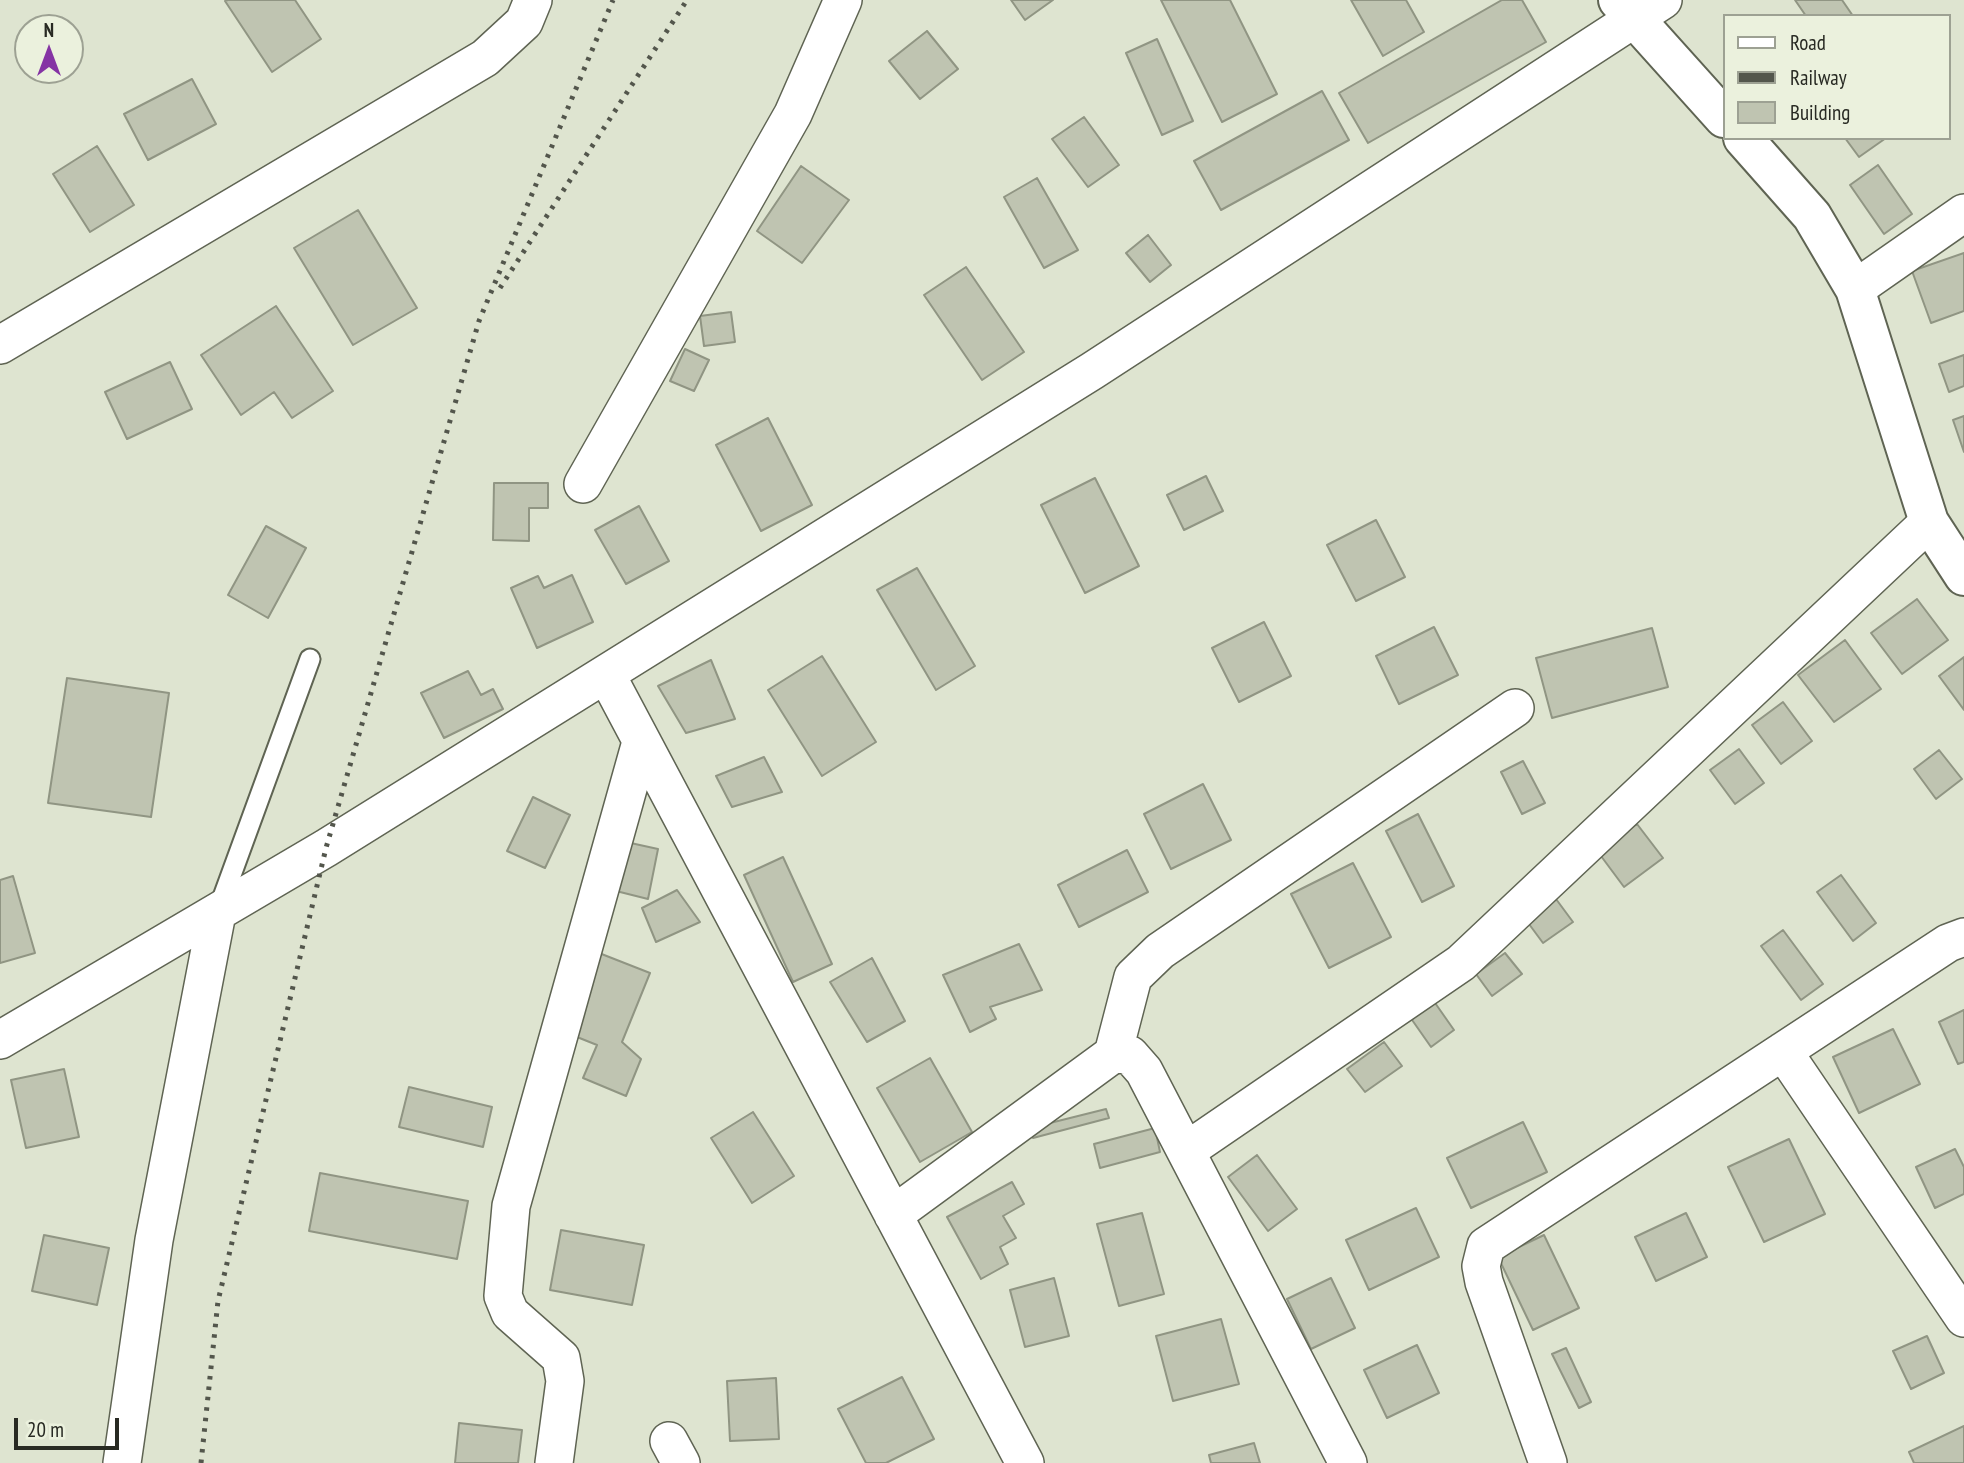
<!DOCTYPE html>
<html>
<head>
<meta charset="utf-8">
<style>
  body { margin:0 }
  #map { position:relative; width:1964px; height:1463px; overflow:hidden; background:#dee4d0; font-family:"PT Sans Narrow",sans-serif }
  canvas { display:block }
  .legend { position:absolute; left:1723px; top:14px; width:228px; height:126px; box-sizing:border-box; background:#ebf1dd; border:2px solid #9da193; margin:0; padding:9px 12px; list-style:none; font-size:21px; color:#282a23 }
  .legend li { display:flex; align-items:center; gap:14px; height:35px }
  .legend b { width:35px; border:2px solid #9da193 }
  .north { position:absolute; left:14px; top:14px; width:70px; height:70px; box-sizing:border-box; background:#ebf1dd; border:2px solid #9da193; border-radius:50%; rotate:0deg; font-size:19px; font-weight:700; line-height:28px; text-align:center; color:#282a23 }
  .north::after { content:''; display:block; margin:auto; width:24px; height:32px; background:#8534a4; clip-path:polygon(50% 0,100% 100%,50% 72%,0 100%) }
  .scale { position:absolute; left:14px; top:1418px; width:105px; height:32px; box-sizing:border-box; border:4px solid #282a23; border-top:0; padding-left:9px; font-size:21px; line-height:24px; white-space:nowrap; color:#282a23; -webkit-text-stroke:5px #ebf1dd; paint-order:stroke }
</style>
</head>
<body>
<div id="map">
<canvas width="1964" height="1463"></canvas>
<ul class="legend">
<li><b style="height:9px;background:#fff"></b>Road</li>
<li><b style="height:9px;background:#53564c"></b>Railway</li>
<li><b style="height:19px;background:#bfc4b1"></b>Building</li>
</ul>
<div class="north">N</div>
<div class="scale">20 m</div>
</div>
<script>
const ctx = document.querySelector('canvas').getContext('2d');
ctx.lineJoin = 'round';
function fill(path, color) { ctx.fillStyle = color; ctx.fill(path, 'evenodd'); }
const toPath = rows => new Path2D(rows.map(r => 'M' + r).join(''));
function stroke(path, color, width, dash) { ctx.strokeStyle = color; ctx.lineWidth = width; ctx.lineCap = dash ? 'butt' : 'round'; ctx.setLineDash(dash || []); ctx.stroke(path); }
const building = toPath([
  [228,0,295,0,321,39,272,72,225,1,228,0],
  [1011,0,1053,0,1025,20,1011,0],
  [1161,0,1230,0,1277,94,1222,122,1161,0],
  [1351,0,1406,0,1424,32,1383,56,1351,0],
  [1502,0,1522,0,1546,42,1368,143,1339,93,1502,0],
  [1795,0,1842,0,1853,16,1806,16,1795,0],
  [927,31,958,69,920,99,889,61,927,31],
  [1157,39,1193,121,1162,135,1126,53,1157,39],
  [192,79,216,124,148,160,124,114,192,79],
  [1322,91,1349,140,1221,210,1194,161,1322,91],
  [1084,117,1119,165,1088,187,1052,139,1084,117],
  [1845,138,1886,138,1859,157,1845,138],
  [97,146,134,205,90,232,53,174,97,146],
  [1878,165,1912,214,1884,234,1850,185,1878,165],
  [801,166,849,200,802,263,757,231,801,166],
  [1037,178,1078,250,1044,268,1004,197,1037,178],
  [358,210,417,308,353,345,294,248,358,210],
  [1148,235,1171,265,1150,282,1126,253,1148,235],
  [1964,253,1964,311,1931,323,1912,271,1964,253],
  [966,267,1024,352,982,380,924,295,966,267],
  [276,306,333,391,292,418,274,392,241,415,201,355,276,306],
  [731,312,735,342,704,346,700,316,731,312],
  [685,349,709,360,694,391,670,381,685,349],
  [1964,355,1964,386,1949,392,1939,364,1964,355],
  [170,362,192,409,127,439,105,392,170,362],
  [1964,416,1964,452,1953,420,1964,416],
  [768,418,812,505,761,531,716,445,768,418],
  [1206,476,1223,511,1184,530,1167,495,1206,476],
  [1095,478,1139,566,1085,593,1041,505,1095,478],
  [494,483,548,483,548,508,529,508,529,541,493,540,494,483],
  [639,506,669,561,626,584,595,530,639,506],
  [1376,520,1405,577,1356,601,1327,545,1376,520],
  [266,526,306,548,268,618,228,595,266,526],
  [917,568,975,666,936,690,877,590,917,568],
  [572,575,593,622,537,648,511,588,538,576,544,588,572,575],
  [1917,599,1948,640,1902,674,1871,633,1917,599],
  [1264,622,1291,676,1239,702,1212,648,1264,622],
  [1434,627,1458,675,1399,704,1376,656,1434,627],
  [1652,628,1668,687,1552,718,1536,658,1652,628],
  [1845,640,1881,689,1834,722,1798,675,1845,640],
  [822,656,876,742,822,776,768,690,822,656],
  [1964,657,1964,710,1939,676,1964,657],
  [711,660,735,719,686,733,658,686,711,660],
  [468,671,481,695,493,689,503,709,444,738,421,693,468,671],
  [67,678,169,693,151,817,48,803,67,678],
  [1783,702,1812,741,1781,764,1752,725,1783,702],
  [1739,749,1764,783,1735,804,1710,770,1739,749],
  [1939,750,1962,779,1936,799,1914,769,1939,750],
  [764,757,782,792,732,807,716,776,764,757],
  [1523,761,1545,803,1522,814,1501,772,1523,761],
  [1203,784,1231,840,1171,869,1144,814,1203,784],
  [533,797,570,815,545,868,507,851,533,797],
  [1418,814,1454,886,1422,902,1386,831,1418,814],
  [1637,824,1663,858,1624,887,1598,852,1637,824],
  [617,840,658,849,648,899,604,888,617,840],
  [1127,850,1148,892,1079,927,1058,885,1127,850],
  [783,857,832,964,793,982,744,875,783,857],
  [1353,863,1391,937,1329,968,1291,894,1353,863],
  [1841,875,1876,923,1853,941,1817,892,1841,875],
  [13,876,35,953,0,963,0,880,13,876],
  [677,890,700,922,656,942,642,908,677,890],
  [1556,899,1573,922,1543,943,1526,920,1556,899],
  [1783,930,1823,984,1801,1000,1761,946,1783,930],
  [1019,944,1042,990,990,1007,996,1019,970,1032,943,975,1019,944],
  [599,953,650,973,622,1042,641,1059,626,1096,583,1078,597,1045,567,1033,599,953],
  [1505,953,1522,974,1492,996,1476,974,1505,953],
  [872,958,905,1021,867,1042,830,982,872,958],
  [1433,1000,1454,1030,1431,1047,1410,1017,1433,1000],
  [1964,1010,1964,1062,1958,1064,1939,1022,1964,1010],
  [1893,1029,1920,1084,1859,1113,1833,1057,1893,1029],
  [1384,1042,1402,1066,1365,1092,1347,1069,1384,1042],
  [930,1058,972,1132,920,1162,877,1088,930,1058],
  [64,1069,79,1137,26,1148,11,1080,64,1069],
  [409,1087,492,1107,483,1147,399,1127,409,1087],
  [1106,1109,1109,1118,1033,1138,1030,1128,1106,1109],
  [753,1112,794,1176,752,1203,711,1138,753,1112],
  [1523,1122,1547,1172,1471,1208,1447,1158,1523,1122],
  [1155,1128,1160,1152,1100,1168,1094,1144,1155,1128],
  [1789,1139,1825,1214,1764,1242,1728,1167,1789,1139],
  [1955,1149,1964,1167,1964,1194,1935,1208,1916,1167,1955,1149],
  [1257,1155,1297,1209,1268,1231,1228,1177,1257,1155],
  [320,1173,468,1201,457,1259,309,1231,320,1173],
  [1012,1182,1024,1204,1003,1216,1016,1238,1000,1247,1008,1264,981,1279,947,1217,1012,1182],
  [1416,1208,1439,1257,1369,1290,1346,1240,1416,1208],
  [1142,1213,1164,1294,1119,1306,1097,1224,1142,1213],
  [1686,1213,1707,1257,1656,1281,1635,1237,1686,1213],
  [561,1230,644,1245,632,1305,550,1290,561,1230],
  [44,1235,109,1248,97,1305,32,1291,44,1235],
  [1544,1235,1579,1308,1533,1330,1498,1257,1544,1235],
  [1054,1278,1069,1336,1025,1347,1010,1290,1054,1278],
  [1331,1278,1355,1328,1311,1349,1287,1299,1331,1278],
  [1221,1319,1239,1384,1173,1401,1156,1336,1221,1319],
  [1927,1336,1944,1373,1911,1389,1893,1351,1927,1336],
  [1417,1345,1439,1393,1387,1418,1364,1370,1417,1345],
  [1566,1348,1591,1402,1579,1408,1552,1354,1566,1348],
  [902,1377,934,1439,886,1463,866,1463,838,1409,902,1377],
  [776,1378,779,1439,730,1441,727,1381,776,1378],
  [459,1423,522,1430,518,1463,455,1463,459,1423],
  [1964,1426,1964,1463,1914,1463,1909,1452,1964,1426],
  [1254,1443,1260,1463,1211,1463,1209,1455,1254,1443]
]);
const service = toPath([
  [219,908,310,659]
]);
const minor = toPath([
  [1855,289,1964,213],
  [0,345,485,58,524,22,533,0],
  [583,484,793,114,843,0],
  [606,674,1025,1463],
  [0,1040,326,848,1092,371,1663,0],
  [1783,1051,1964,1318],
  [1113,1054,1133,977,1160,951,1515,708],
  [1186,1151,1461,963,1929,522],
  [893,1215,1113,1054,1130,1055,1144,1071,1348,1463],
  [669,1441,681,1463],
  [122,1463,154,1240,217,913],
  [554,1463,565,1381,561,1358,510,1313,503,1296,511,1206,641,742],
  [1548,1463,1484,1282,1481,1266,1486,1246,1948,943,1964,937]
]);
const tertiary = toPath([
  [1618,0,1724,118],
  [1743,138,1812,216,1855,289,1929,522,1964,576]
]);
const rail = toPath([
  [500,288,687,0],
  [201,1463,218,1301,326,848,479,321,613,0]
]);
fill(building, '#bfc4b1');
stroke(building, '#909583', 2);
stroke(service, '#5f6453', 23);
stroke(minor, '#5f6453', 40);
stroke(tertiary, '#5f6453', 42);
stroke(service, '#fff', 19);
stroke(minor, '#fff', 37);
stroke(tertiary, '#fff', 38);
stroke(rail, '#53564c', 5, [3.5, 7]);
</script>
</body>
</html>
